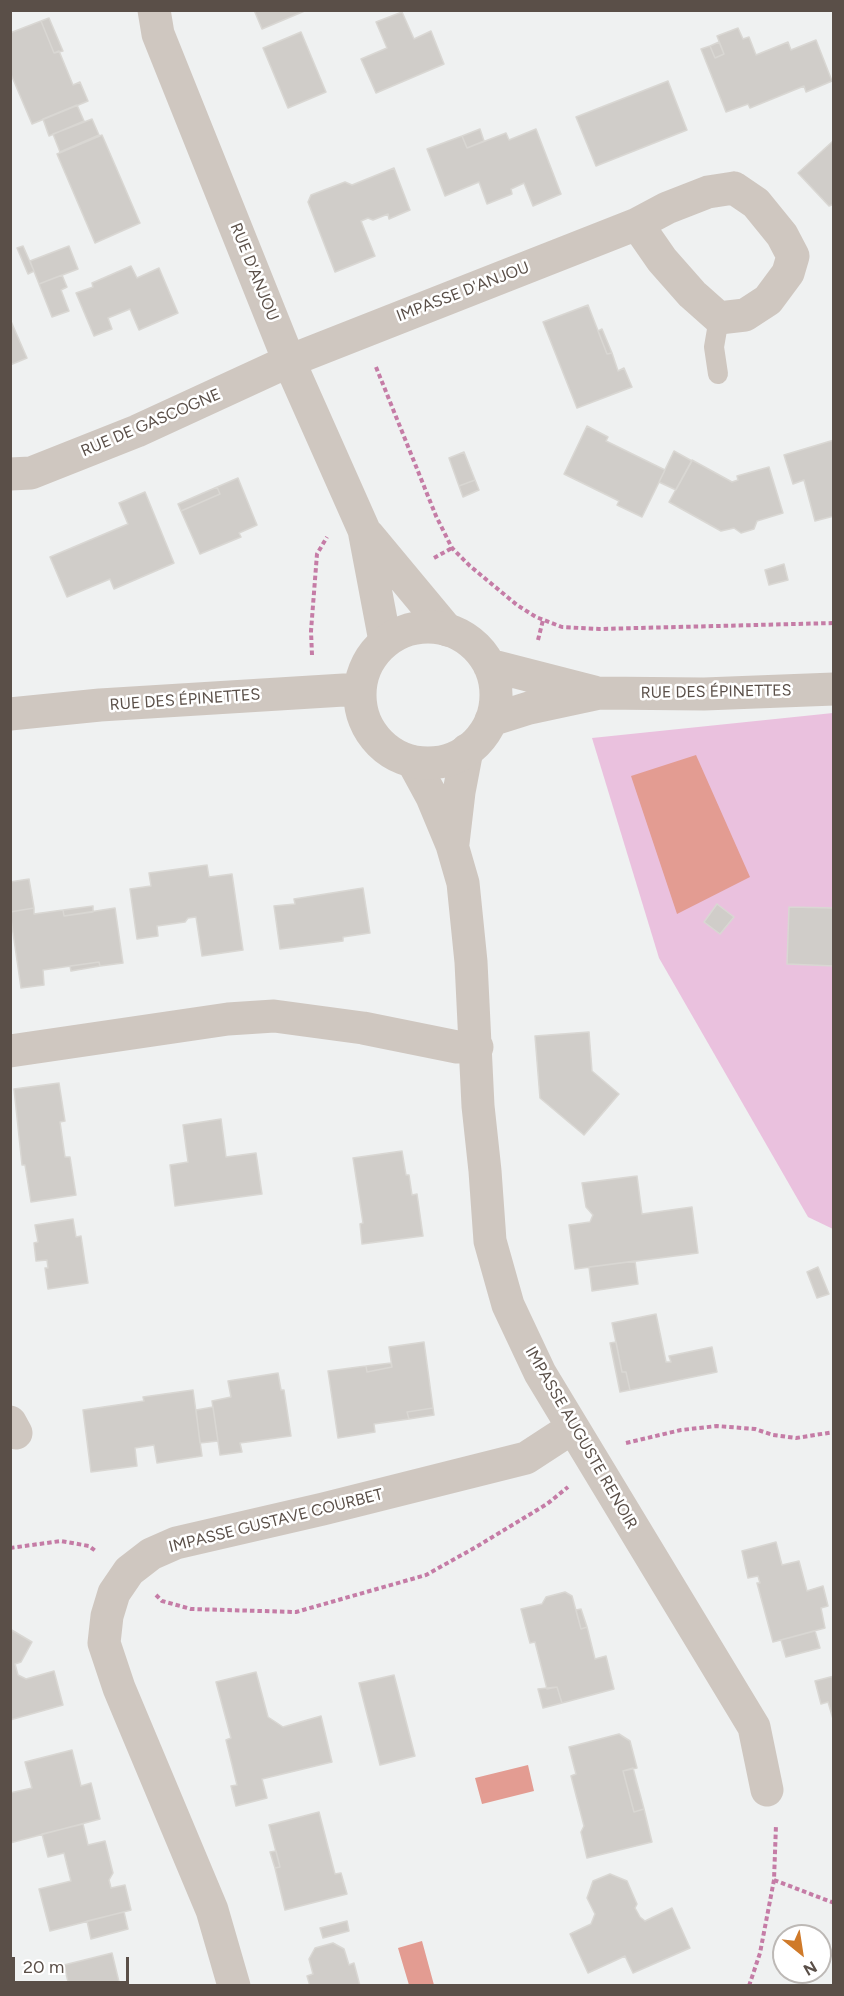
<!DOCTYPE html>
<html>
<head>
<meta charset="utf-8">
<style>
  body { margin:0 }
  #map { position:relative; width:844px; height:1996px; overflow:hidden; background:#eff1f1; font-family:Figtree,sans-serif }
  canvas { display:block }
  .frame { position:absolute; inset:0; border:12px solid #5a4f48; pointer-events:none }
  .north { position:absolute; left:772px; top:1924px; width:60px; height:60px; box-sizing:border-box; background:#fff; border:2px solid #bdb9b6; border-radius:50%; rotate:150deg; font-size:16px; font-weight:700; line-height:24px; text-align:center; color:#5a4f48 }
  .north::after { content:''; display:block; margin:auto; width:21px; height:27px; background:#cf7a2a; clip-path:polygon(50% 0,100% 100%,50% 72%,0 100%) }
  .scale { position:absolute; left:12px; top:1957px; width:117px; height:27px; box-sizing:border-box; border:3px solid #5a4f48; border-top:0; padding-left:8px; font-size:18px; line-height:21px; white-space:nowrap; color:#5a4f48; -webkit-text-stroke:4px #fff; paint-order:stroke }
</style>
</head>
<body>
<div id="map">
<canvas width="844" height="1996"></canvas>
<div class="frame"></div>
<div class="north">N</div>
<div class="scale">20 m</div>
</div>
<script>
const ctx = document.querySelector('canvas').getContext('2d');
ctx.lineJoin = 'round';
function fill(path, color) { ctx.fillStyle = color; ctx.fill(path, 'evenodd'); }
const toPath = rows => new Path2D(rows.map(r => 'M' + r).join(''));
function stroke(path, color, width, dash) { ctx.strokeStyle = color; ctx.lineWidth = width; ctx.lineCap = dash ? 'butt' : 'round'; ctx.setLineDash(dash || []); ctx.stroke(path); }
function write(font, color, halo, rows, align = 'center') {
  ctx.font = font + ' Figtree,sans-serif'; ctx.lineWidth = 5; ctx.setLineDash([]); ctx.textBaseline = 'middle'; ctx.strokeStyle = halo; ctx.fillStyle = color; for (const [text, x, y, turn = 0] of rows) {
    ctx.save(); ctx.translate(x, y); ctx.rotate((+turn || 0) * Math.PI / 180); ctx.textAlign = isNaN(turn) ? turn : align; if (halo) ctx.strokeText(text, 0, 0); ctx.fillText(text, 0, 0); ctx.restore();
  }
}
const green = toPath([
  [833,713,833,1229,808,1217,659,958,592,738]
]);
const water = toPath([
  [696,755,750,877,677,914,631,776],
  [528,1765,534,1791,482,1804,475,1778],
  [422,1941,434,1985,409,1985,398,1948]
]);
const building = toPath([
  [254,10,307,10,262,29,254,10],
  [402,12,414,39,431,31,444,64,376,93,361,59,387,48,376,22,402,12],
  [49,18,63,51,54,53,41,21,49,18],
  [41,21,54,53,59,51,73,85,80,82,88,101,32,124,10,72,10,33,41,21],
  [738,28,743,39,749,37,756,55,788,42,791,50,816,40,832,81,806,92,804,86,750,108,748,104,726,112,701,49,710,46,715,58,724,54,717,36,738,28],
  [301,32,326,92,288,108,263,48,301,32],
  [719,42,724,54,715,58,710,46,719,42],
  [668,81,687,130,596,166,576,117,668,81],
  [77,105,84,121,49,136,43,119,77,105],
  [92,119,99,135,60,152,53,134,92,119],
  [480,129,484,141,467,148,462,136,480,129],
  [536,129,561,194,533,206,524,183,511,189,512,194,487,204,479,182,445,196,427,149,462,136,467,148,506,133,509,140,536,129],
  [102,135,140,223,95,243,57,154,102,135],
  [833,141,834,204,829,206,798,173,833,141],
  [394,168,410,210,389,219,388,214,373,220,368,218,361,221,375,256,335,272,308,202,311,195,345,182,352,185,394,168],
  [23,246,34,271,28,274,17,248,23,246],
  [69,246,78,269,39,284,30,261,69,246],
  [131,266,137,278,159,268,178,313,139,330,130,309,108,318,112,329,94,336,76,293,93,287,92,283,131,266],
  [62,275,67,287,61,290,69,311,52,317,39,284,62,275],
  [588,305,607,354,612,353,618,371,624,368,632,387,577,408,543,322,588,305],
  [10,319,27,358,10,365,10,319],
  [602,329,612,353,607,354,598,331,602,329],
  [587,426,608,437,606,441,665,470,642,517,617,505,619,501,564,474,587,426],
  [834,440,834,516,815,521,804,480,793,484,784,455,834,440],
  [674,451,692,461,676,490,659,482,674,451],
  [464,452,475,480,459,486,449,458,464,452],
  [692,460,732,482,738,480,737,476,769,467,783,513,757,521,754,529,741,533,734,528,721,531,669,502,692,460],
  [238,478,257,525,239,533,241,537,200,554,181,511,220,494,217,487,238,478],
  [475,480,479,490,463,497,459,486,475,480],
  [217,487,220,494,181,511,178,504,217,487],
  [145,492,174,563,114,589,110,579,67,597,50,557,128,524,119,503,145,492],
  [784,564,788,580,769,585,765,570,784,564],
  [207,865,209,877,232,874,243,950,202,956,196,917,188,918,185,922,157,926,158,936,137,939,130,889,151,886,149,873,207,865],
  [29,879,34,908,10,912,10,882,29,879],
  [363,888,370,933,343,937,343,941,280,949,274,906,295,904,294,899,363,888],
  [717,904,734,917,720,934,704,922,717,904],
  [93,906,93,912,64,916,63,910,93,906],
  [789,907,834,908,834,966,787,964,789,907],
  [34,908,34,914,63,910,64,916,115,908,123,963,100,966,99,962,43,970,44,985,21,988,10,912,34,908],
  [99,962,100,966,71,971,70,966,99,962],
  [589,1032,592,1071,619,1094,584,1135,540,1098,535,1036,589,1032],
  [59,1083,65,1121,60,1122,65,1157,70,1157,76,1195,31,1202,25,1165,22,1165,14,1089,59,1083],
  [221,1119,226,1157,256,1153,262,1194,175,1206,170,1165,188,1162,183,1125,221,1119],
  [402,1151,406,1175,409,1175,412,1195,417,1194,423,1236,362,1244,360,1224,363,1223,353,1158,402,1151],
  [637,1176,642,1214,692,1207,698,1253,575,1269,569,1225,590,1222,593,1215,586,1207,582,1183,637,1176],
  [73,1219,76,1237,81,1236,88,1283,48,1289,45,1268,48,1268,47,1260,36,1261,34,1243,38,1242,35,1225,73,1219],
  [635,1261,638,1284,592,1291,589,1267,635,1261],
  [818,1267,829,1294,817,1298,807,1272,818,1267],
  [656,1314,666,1362,671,1362,669,1356,712,1347,717,1372,630,1390,626,1372,622,1372,612,1323,656,1314],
  [424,1342,433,1408,407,1412,409,1419,374,1424,375,1432,338,1438,328,1371,366,1366,367,1372,392,1367,389,1347,424,1342],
  [616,1342,622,1372,626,1372,630,1390,620,1392,610,1343,616,1342],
  [391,1363,392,1367,367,1372,366,1366,391,1363],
  [278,1373,281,1390,284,1390,291,1436,240,1443,242,1452,220,1455,212,1401,231,1397,228,1381,278,1373],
  [193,1390,202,1456,157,1463,154,1445,135,1448,137,1466,91,1472,83,1410,144,1401,143,1397,193,1390],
  [213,1407,218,1441,200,1443,196,1410,213,1407],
  [433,1408,434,1415,409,1419,407,1412,433,1408],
  [776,1542,782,1565,799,1561,807,1591,823,1586,828,1606,821,1608,825,1628,773,1642,757,1583,760,1583,758,1576,748,1578,742,1551,776,1542],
  [565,1592,572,1596,581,1629,587,1627,595,1659,606,1656,614,1689,562,1703,557,1687,547,1689,535,1642,530,1643,521,1609,542,1604,546,1597,565,1592],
  [581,1609,587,1627,581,1629,576,1610,581,1609],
  [10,1629,32,1642,21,1662,15,1664,18,1675,26,1679,54,1671,63,1705,10,1720,10,1629],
  [815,1631,820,1648,786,1657,781,1640,815,1631],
  [256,1672,268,1717,283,1727,321,1716,332,1762,262,1779,267,1798,236,1806,231,1786,237,1785,226,1740,231,1738,216,1682,256,1672],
  [394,1675,415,1756,380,1765,359,1683,394,1675],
  [834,1676,834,1719,833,1719,828,1702,821,1704,815,1681,834,1676],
  [557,1687,562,1703,543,1708,538,1689,557,1687],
  [619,1734,630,1741,637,1768,623,1771,634,1812,644,1809,652,1842,587,1858,581,1832,584,1826,571,1776,576,1774,569,1747,619,1734],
  [72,1750,81,1786,91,1783,100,1819,10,1843,10,1793,32,1788,25,1762,72,1750],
  [633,1768,644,1809,634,1812,623,1771,633,1768],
  [319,1812,335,1874,341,1873,347,1894,285,1910,275,1868,280,1867,269,1825,319,1812],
  [83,1824,88,1845,105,1841,113,1873,109,1880,111,1888,125,1885,131,1910,50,1931,39,1889,71,1881,64,1853,48,1857,42,1834,83,1824],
  [276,1851,280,1867,275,1868,270,1852,276,1851],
  [610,1874,627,1881,637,1904,635,1908,640,1917,645,1921,672,1908,690,1948,633,1973,625,1956,588,1973,570,1934,591,1924,595,1914,587,1898,593,1881,610,1874],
  [124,1912,128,1929,91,1939,87,1921,124,1912],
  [347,1921,349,1931,323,1938,320,1928,347,1921],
  [333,1943,344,1949,349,1965,354,1963,360,1986,310,1986,307,1976,313,1974,309,1959,315,1948,333,1943],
  [112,1953,120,1986,69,1986,64,1965,112,1953]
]);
const path = toPath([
  [376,367,436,516,452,548,470,566,517,605,536,617,562,627,599,629,834,623],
  [434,558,452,548],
  [538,640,543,620],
  [312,655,311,631,317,554,327,537],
  [626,1443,681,1430,717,1426,755,1429,773,1435,796,1438,834,1432],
  [10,1548,61,1541,89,1546,97,1552],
  [156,1595,162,1601,191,1609,296,1612,426,1575,476,1547,547,1504,568,1487],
  [774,1880,834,1903],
  [749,1986,760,1953,774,1880,776,1825]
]);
const service = toPath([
  [718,374,714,347,719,318]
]);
const minor = toPath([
  [154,10,158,34,289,361,364,530,385,641],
  [734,188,756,203,782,235,793,256,788,273,768,300,745,315,719,318,692,294,662,260,637,224,667,208,708,192,734,188],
  [10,474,31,473,137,431,289,361,637,224],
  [368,535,447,630],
  [413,762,432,797,452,845,463,883,471,962,478,1106,485,1171,490,1241,508,1305,540,1373,754,1727,767,1790],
  [453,843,459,792,467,750],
  [10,1051,228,1019,274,1016,363,1028,457,1047,477,1047],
  [10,1422,16,1433],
  [234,1986,212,1910,119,1688,104,1643,107,1616,114,1593,129,1571,151,1554,176,1543,323,1509,526,1458,572,1428]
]);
const tertiary = toPath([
  '360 695a68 68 0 1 1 136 0a68 68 0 1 1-136 0Z',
  [489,665,594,692],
  [10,714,100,705,360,689],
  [491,720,529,708,599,693,704,694,834,689]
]);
const streetNames = [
  ["RUE D'ANJOU",254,272,68],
  ["IMPASSE D'ANJOU",463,292,-21],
  ["RUE DE GASCOGNE",151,423,-23],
  ["RUE DES ÉPINETTES",716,692,-1],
  ["RUE DES ÉPINETTES",185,700,-4],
  ["IMPASSE AUGUSTE RENOIR",581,1438,60],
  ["IMPASSE GUSTAVE COURBET",276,1521,-14]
];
fill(green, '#eac1de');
fill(water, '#e39c92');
fill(building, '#d0cdc9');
stroke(building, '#d9d7d3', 1.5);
stroke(path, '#c57ca6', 4, [4.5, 3]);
stroke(service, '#cfc7c0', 20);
stroke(minor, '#cfc7c0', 33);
stroke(tertiary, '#cfc7c0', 33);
write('16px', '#5a4f48', '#fff', streetNames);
</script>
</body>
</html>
